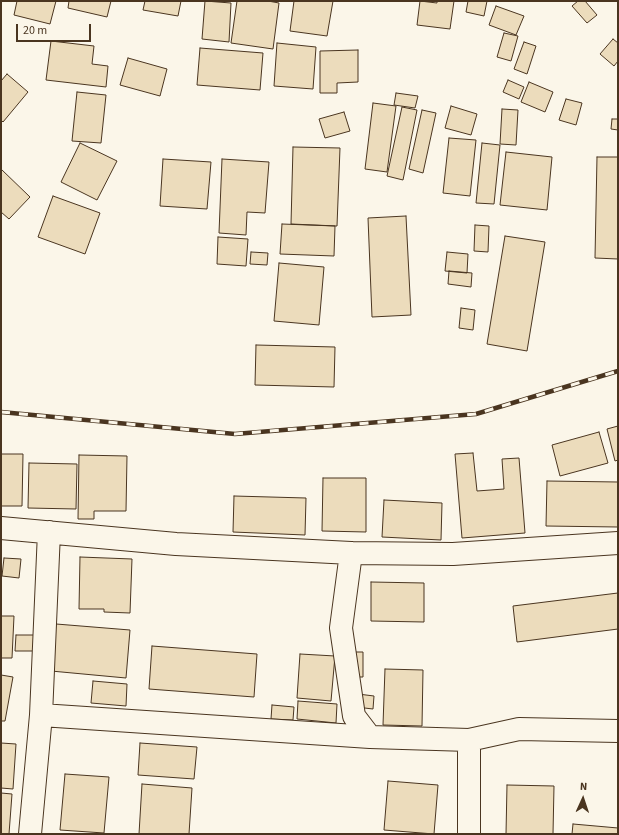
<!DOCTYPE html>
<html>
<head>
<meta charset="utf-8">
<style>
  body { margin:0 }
  #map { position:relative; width:619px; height:835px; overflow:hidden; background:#fbf6e9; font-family:"Source Sans 3",sans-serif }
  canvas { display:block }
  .frame { position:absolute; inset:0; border:2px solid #4a3520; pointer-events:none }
  .north { position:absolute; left:563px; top:779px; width:40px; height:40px; -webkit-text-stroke:3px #fbf6e9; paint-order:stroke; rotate:3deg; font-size:11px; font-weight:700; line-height:16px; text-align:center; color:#4a3520 }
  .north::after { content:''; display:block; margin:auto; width:14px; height:18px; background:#4a3520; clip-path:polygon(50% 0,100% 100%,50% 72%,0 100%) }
  .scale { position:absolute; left:16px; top:24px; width:75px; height:18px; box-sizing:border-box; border:2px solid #4a3520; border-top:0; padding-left:5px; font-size:12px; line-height:14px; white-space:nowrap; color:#4a3520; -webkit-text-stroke:3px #fbf6e9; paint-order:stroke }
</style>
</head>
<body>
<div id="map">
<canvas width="619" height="835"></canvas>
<div class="frame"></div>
<div class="north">N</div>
<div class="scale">20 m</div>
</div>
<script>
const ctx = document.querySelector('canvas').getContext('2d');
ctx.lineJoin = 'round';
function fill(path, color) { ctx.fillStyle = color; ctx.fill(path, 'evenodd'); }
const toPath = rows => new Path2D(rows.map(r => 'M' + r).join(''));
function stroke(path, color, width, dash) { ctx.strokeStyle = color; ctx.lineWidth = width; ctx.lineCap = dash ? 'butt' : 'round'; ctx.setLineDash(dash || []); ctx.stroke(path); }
const building = toPath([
  [17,1,56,1,50,24,14,15,17,1],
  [69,1,111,1,107,17,68,8,69,1],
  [145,1,181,1,178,16,143,10,145,1],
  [205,1,231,3,229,42,202,39,205,1],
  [237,1,268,1,279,3,273,49,231,43,237,1],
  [294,1,333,1,327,36,290,31,294,1],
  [420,1,437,3,437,1,454,1,450,29,417,25,420,1],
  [468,1,487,1,484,16,466,12,468,1],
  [578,1,585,1,597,15,587,23,572,6,578,1],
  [496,6,524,16,516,35,489,25,496,6],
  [504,33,518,36,511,61,497,57,504,33],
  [613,39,618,43,618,61,614,66,600,54,613,39],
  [51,41,94,46,92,64,108,66,106,87,46,80,51,41],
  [524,42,536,46,527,74,514,69,524,42],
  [277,43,316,47,313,89,274,86,277,43],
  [200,48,263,53,260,90,197,85,200,48],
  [358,50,358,82,337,83,337,93,320,93,320,51,358,50],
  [128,58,167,69,160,96,120,85,128,58],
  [7,74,28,92,3,122,1,120,1,81,7,74],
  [508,80,524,87,519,99,503,92,508,80],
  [529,82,553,92,545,112,521,102,529,82],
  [77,92,106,95,101,143,72,141,77,92],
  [396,93,418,96,415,108,394,105,396,93],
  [566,99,582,103,576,125,559,120,566,99],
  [373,103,396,106,387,172,365,169,373,103],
  [451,106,477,114,471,135,445,128,451,106],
  [402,107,417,110,403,180,387,176,402,107],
  [502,109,518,110,516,145,500,144,502,109],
  [422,110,436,113,423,173,409,169,422,110],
  [344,112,350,131,325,138,319,119,344,112],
  [612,119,618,119,618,130,611,129,612,119],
  [449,138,476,140,470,196,443,193,449,138],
  [80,143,117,161,97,200,61,182,80,143],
  [482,143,500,145,494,204,476,203,482,143],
  [293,147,340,148,337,226,291,224,293,147],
  [506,152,552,157,547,210,500,205,506,152],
  [597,157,618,157,618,259,595,258,597,157],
  [163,159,211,162,207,209,160,206,163,159],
  [222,159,269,162,265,213,247,212,246,235,219,233,222,159],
  [1,169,30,197,9,219,1,212,1,169],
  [53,196,100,213,85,254,38,237,53,196],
  [406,216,411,315,372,317,368,218,406,216],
  [282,224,335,226,334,256,280,254,282,224],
  [475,225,489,226,488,252,474,251,475,225],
  [505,236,545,242,527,351,487,344,505,236],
  [218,237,248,239,246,266,217,264,218,237],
  [251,252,268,253,267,265,250,264,251,252],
  [447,252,468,254,467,273,445,271,447,252],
  [279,263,324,267,319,325,274,321,279,263],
  [449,271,472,273,471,287,448,284,449,271],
  [461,308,475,310,473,330,459,328,461,308],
  [256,345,335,347,334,387,255,385,256,345],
  [618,426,618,460,615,461,607,429,618,426],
  [599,432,608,463,560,476,552,445,599,432],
  [473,453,477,491,504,489,502,459,519,458,525,533,462,538,455,454,473,453],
  [1,454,23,454,22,506,1,506,1,454],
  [79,455,127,456,126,511,94,511,94,519,78,519,79,455],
  [29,463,77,464,76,509,28,508,29,463],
  [323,478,366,478,366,532,322,531,323,478],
  [547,481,618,482,618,527,546,526,547,481],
  [234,496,306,498,305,535,233,532,234,496],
  [384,500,442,503,441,540,382,537,384,500],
  [80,557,132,559,130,613,104,612,104,609,79,609,80,557],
  [4,558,21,559,19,578,2,576,4,558],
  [371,582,424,583,424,622,371,621,371,582],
  [618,593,618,629,517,642,513,606,618,593],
  [1,616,14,616,12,658,1,658,1,616],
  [56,624,130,630,126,678,51,671,56,624],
  [16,635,35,635,34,651,15,651,16,635],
  [152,646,257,654,254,697,149,689,152,646],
  [351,652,363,652,363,677,351,677,351,652],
  [300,654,335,656,331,701,297,698,300,654],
  [385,669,423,670,422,726,383,725,385,669],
  [1,675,13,677,5,721,1,721,1,675],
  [93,681,127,684,126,706,91,703,93,681],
  [358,694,374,696,373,709,356,707,358,694],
  [298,701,337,704,336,723,297,719,298,701],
  [272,705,294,707,293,720,271,719,272,705],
  [1,743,16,744,13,789,1,788,1,743],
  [140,743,197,747,194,779,138,775,140,743],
  [65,774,109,777,104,833,60,830,65,774],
  [388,781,438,785,434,834,384,830,388,781],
  [142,784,192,788,189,834,139,834,142,784],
  [507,785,554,786,553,834,506,834,507,785],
  [1,793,12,794,9,834,1,834,1,793],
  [573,824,618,828,618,834,572,834,573,824]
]);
const minor = toPath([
  [1,528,176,544,351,553,453,554,618,543],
  [351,553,341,628,354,716,370,737],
  [41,715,370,737,469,740,519,729,618,731],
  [469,740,469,834],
  [30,834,41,715,49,532]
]);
const rail = toPath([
  [1,412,235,434,476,414,618,371]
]);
fill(building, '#ecdcbc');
stroke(building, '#4a3520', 1);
stroke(minor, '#4a3520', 24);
stroke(minor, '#fbf6e9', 22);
stroke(rail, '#4a3520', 4.5);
stroke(rail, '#fbf6e9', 3, [9]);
</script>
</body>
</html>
